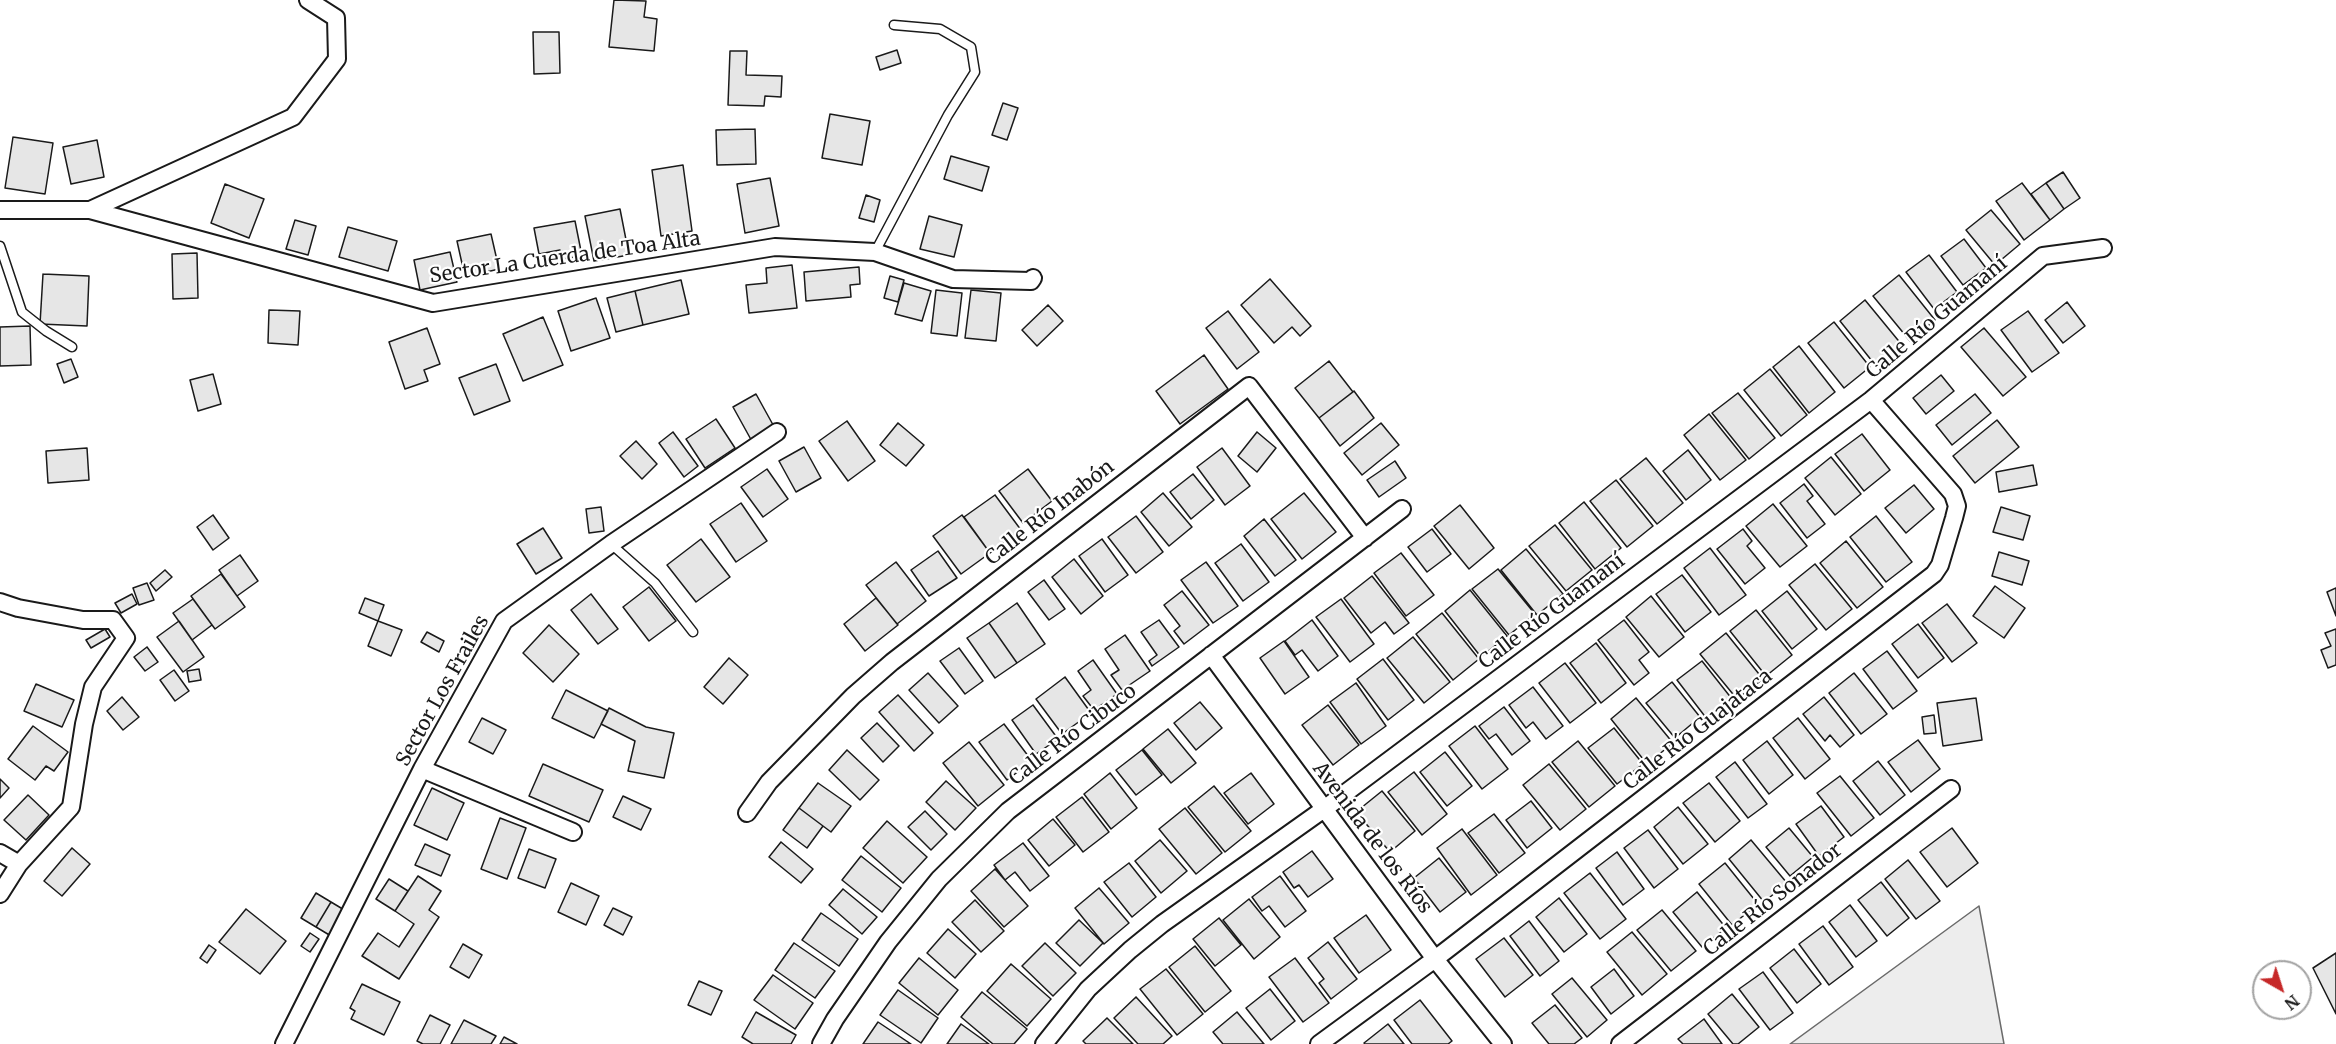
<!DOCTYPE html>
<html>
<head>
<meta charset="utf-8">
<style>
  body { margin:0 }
  #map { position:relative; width:2336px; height:1044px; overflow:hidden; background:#fff; font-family:Merriweather,serif }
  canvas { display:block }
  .north { position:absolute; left:2252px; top:960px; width:60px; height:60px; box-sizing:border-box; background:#fff; border:2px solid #a3a3a3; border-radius:50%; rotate:141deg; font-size:16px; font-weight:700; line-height:24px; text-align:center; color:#1a1a1a }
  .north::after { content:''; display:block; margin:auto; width:21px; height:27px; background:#c62828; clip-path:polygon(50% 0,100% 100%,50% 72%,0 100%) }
</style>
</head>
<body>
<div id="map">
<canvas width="2336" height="1044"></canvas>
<div class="north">N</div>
</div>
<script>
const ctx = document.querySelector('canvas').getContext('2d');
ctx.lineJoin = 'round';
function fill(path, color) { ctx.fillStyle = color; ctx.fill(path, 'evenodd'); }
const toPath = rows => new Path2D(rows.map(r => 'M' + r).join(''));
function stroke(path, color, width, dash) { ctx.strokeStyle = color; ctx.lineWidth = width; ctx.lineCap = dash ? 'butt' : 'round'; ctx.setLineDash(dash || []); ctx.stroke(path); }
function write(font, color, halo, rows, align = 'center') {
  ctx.font = font + ' Merriweather,serif'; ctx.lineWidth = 4.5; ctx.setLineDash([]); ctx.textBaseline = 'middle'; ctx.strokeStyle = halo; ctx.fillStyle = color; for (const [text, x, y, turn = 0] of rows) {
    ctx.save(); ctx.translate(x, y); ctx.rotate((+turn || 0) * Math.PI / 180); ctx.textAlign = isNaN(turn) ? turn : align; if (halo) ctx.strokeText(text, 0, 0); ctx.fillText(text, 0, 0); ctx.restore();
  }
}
const built = toPath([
  [1979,906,2004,1044,1790,1044,1979,906]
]);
const building = toPath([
  [614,0,646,1,644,17,657,19,654,51,609,47,614,0],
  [533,32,559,32,560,73,534,74,533,32],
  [897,50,901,63,880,70,876,57,897,50],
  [730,51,747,51,746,75,782,76,781,97,765,96,764,106,728,105,730,51],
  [1003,103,1018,108,1007,140,992,135,1003,103],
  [830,114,870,121,862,165,822,158,830,114],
  [755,129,756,164,717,165,716,130,755,129],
  [13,137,53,143,45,194,5,188,13,137],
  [97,140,104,177,71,184,63,147,97,140],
  [951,156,989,167,982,191,944,179,951,156],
  [683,165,692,231,661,236,652,170,683,165],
  [2063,172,2080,198,2064,209,2046,183,2063,172],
  [770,178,779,226,745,233,737,184,770,178],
  [2022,183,2050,220,2024,240,1996,201,2022,183],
  [2046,183,2064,209,2050,220,2031,194,2046,183],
  [225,184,264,199,249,238,211,223,225,184],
  [866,195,880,200,874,222,859,218,866,195],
  [620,209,629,255,594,261,585,216,620,209],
  [1991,210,2020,244,1995,265,1966,230,1991,210],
  [929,216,962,225,954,257,920,249,929,216],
  [295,220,316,226,308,255,286,249,295,220],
  [575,221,582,256,561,259,560,250,539,254,534,228,575,221],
  [348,227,397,241,388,271,339,257,348,227],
  [491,234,499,269,465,277,457,241,491,234],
  [1964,239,1986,268,1963,285,1941,256,1964,239],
  [450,252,457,282,420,290,414,260,450,252],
  [197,253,198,298,173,299,172,254,197,253],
  [1929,255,1957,292,1934,309,1906,272,1929,255],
  [792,265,797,308,749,313,746,285,767,283,766,268,792,265],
  [859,267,860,284,850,285,851,297,806,301,804,272,859,267],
  [43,274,89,276,87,326,40,324,43,274],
  [1899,275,1935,320,1910,341,1873,296,1899,275],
  [890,276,904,280,898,302,884,298,890,276],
  [1270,279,1311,326,1300,336,1292,327,1274,343,1241,305,1270,279],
  [681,280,689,314,643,325,635,291,681,280],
  [904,283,931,291,922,321,895,314,904,283],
  [936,290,962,293,957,336,931,333,936,290],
  [971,290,1001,293,996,341,965,338,971,290],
  [635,291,643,325,616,332,607,298,635,291],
  [596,298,610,338,571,351,558,311,596,298],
  [1865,300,1902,345,1876,366,1840,321,1865,300],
  [2067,302,2085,326,2063,343,2045,320,2067,302],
  [1048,305,1063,321,1037,346,1022,330,1048,305],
  [269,310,300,311,298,345,268,343,269,310],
  [1228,311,1259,352,1237,369,1206,328,1228,311],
  [2028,311,2059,353,2032,372,2001,330,2028,311],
  [543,317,563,365,523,381,503,334,543,317],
  [1834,322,1870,367,1844,388,1808,343,1834,322],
  [30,326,31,365,0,366,0,327,30,326],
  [427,328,440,364,424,370,428,381,405,389,389,342,427,328],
  [1984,328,2026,377,2003,396,1961,347,1984,328],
  [1799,346,1835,392,1809,413,1773,367,1799,346],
  [1204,355,1228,389,1180,424,1156,391,1204,355],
  [71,359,78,377,64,383,57,364,71,359],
  [1329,361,1353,392,1319,418,1295,388,1329,361],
  [496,364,510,401,474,415,459,378,496,364],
  [1770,369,1807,415,1781,436,1744,390,1770,369],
  [213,374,221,404,198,411,190,380,213,374],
  [1941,375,1954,391,1926,414,1913,398,1941,375],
  [1354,391,1374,418,1340,446,1319,418,1354,391],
  [1738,393,1775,438,1749,459,1712,413,1738,393],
  [756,394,777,432,754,445,733,407,756,394],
  [1975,394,1991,413,1952,445,1936,425,1975,394],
  [1709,414,1746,460,1720,480,1684,435,1709,414],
  [716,419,735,448,705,468,686,439,716,419],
  [1997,420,2019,447,1975,483,1953,456,1997,420],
  [847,421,875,461,848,481,819,441,847,421],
  [898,423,924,445,906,466,880,445,898,423],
  [1381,423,1399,445,1362,475,1344,453,1381,423],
  [673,432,698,466,684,477,659,443,673,432],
  [1257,432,1276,448,1257,472,1238,456,1257,432],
  [1862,434,1890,470,1864,491,1835,454,1862,434],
  [636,441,657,464,642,479,620,456,636,441],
  [804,447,821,478,796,492,779,461,804,447],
  [87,448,89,480,48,483,46,451,87,448],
  [1222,448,1250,486,1225,505,1197,467,1222,448],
  [1688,450,1711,480,1686,500,1663,471,1688,450],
  [1831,457,1861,494,1835,515,1805,478,1831,457],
  [1646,458,1683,503,1657,524,1620,479,1646,458],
  [1395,461,1406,478,1379,497,1367,480,1395,461],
  [2033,465,2037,485,1999,492,1996,472,2033,465],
  [767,469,788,499,763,517,741,487,767,469],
  [1028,469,1052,501,1023,523,999,491,1028,469],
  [1193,474,1214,500,1191,519,1170,492,1193,474],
  [1616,480,1653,526,1627,547,1590,501,1616,480],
  [1804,484,1813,496,1807,501,1825,524,1807,538,1780,503,1804,484],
  [1914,485,1934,509,1906,533,1885,508,1914,485],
  [1163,493,1192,527,1169,546,1141,512,1163,493],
  [1304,493,1336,532,1302,559,1271,519,1304,493],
  [995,495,1021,530,990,553,964,517,995,495],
  [1584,502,1621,548,1595,569,1559,523,1584,502],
  [741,503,767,541,736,562,710,524,741,503],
  [1773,504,1807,546,1780,567,1746,526,1773,504],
  [1460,505,1494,548,1469,569,1434,526,1460,505],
  [601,507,604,531,589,533,586,509,601,507],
  [2001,507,2030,516,2023,540,1993,532,2001,507],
  [213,515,229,538,213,550,197,527,213,515],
  [962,515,990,553,961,574,933,536,962,515],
  [1136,516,1163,552,1136,573,1108,537,1136,516],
  [1876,516,1912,562,1886,582,1850,537,1876,516],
  [1264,519,1296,560,1275,576,1244,536,1264,519],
  [1555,525,1592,570,1566,591,1529,546,1555,525],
  [543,528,562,558,536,574,517,544,543,528],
  [1432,529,1451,554,1427,572,1408,547,1432,529],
  [1743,529,1752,541,1747,546,1765,568,1745,584,1717,549,1743,529],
  [701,539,730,577,696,602,667,565,701,539],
  [1102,539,1128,575,1105,592,1079,556,1102,539],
  [1846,541,1883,587,1857,608,1820,563,1846,541],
  [1241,544,1269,582,1243,601,1215,563,1241,544],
  [1710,548,1746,595,1719,615,1684,568,1710,548],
  [1526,549,1563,594,1537,615,1501,570,1526,549],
  [938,551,957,578,929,596,911,570,938,551],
  [1999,552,2029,561,2022,585,1992,576,1999,552],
  [1401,553,1434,595,1406,616,1374,573,1401,553],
  [240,555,258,581,237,596,219,570,240,555],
  [1074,559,1103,596,1081,614,1052,577,1074,559],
  [896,562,926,601,897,624,866,585,896,562],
  [1206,562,1238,606,1213,623,1181,580,1206,562],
  [1815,564,1852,609,1826,630,1789,585,1815,564],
  [1498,569,1535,614,1509,635,1472,589,1498,569],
  [165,570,172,577,156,591,150,583,165,570],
  [221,574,245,607,215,629,191,596,221,574],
  [1682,575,1711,612,1685,632,1656,594,1682,575],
  [1372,576,1409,623,1394,634,1385,622,1371,633,1344,598,1372,576],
  [1044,580,1065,609,1049,620,1028,592,1044,580],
  [147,583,154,600,139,605,133,588,147,583],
  [1995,586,2025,608,2004,638,1973,616,1995,586],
  [649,587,676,621,649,641,623,607,649,587],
  [2336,588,2336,616,2327,592,2336,588],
  [1470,590,1507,636,1481,657,1445,611,1470,590],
  [1182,591,1209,625,1184,644,1174,631,1180,626,1164,605,1182,591],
  [1787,591,1817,629,1792,649,1762,611,1787,591],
  [132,594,137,604,121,613,115,603,132,594],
  [591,594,618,629,598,644,571,610,591,594],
  [1651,596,1684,637,1659,657,1626,617,1651,596],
  [365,598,384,605,378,621,359,613,365,598],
  [876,598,898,625,865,651,844,624,876,598],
  [193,599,212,625,192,640,173,613,193,599],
  [1341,599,1374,644,1350,662,1316,617,1341,599],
  [1017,603,1045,644,1017,663,989,623,1017,603],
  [1947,604,1977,643,1952,662,1922,623,1947,604],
  [1756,610,1792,655,1766,676,1730,631,1756,610],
  [1442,613,1479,659,1453,680,1416,634,1442,613],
  [1159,620,1179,647,1152,666,1149,661,1157,655,1141,632,1159,620],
  [1312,620,1338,656,1318,671,1302,650,1295,655,1285,641,1312,620],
  [1624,620,1649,652,1639,660,1649,673,1634,685,1598,640,1624,620],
  [179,621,204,657,183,672,157,637,179,621],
  [378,621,402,630,391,656,368,646,378,621],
  [989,623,1017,663,995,678,967,638,989,623],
  [1918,624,1944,658,1918,678,1892,644,1918,624],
  [549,625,579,654,553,682,523,653,549,625],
  [105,629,110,637,91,648,86,640,105,629],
  [2336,629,2336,665,2328,668,2321,650,2331,646,2325,633,2336,629],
  [427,632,444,641,439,652,421,642,427,632],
  [1726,633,1763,679,1737,699,1700,654,1726,633],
  [1125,635,1150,671,1122,690,1111,675,1119,670,1105,649,1125,635],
  [1413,637,1450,682,1424,703,1387,658,1413,637],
  [1284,641,1309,677,1285,694,1260,658,1284,641],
  [1596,643,1626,683,1601,703,1570,663,1596,643],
  [147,647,158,662,145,671,134,657,147,647],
  [959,648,983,681,965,694,940,661,959,648],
  [1887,651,1917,691,1893,709,1863,669,1887,651],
  [729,658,748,675,723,704,704,687,729,658],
  [1383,659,1414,700,1388,720,1357,679,1383,659],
  [1093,660,1117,694,1094,710,1083,696,1091,690,1078,671,1093,660],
  [1702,661,1732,699,1707,719,1677,680,1702,661],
  [1565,663,1596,703,1570,723,1539,683,1565,663],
  [199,669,201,680,189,682,187,671,199,669],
  [174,670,189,691,175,701,160,680,174,670],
  [928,673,958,706,939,723,909,690,928,673],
  [1854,673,1887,714,1861,734,1829,693,1854,673],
  [1065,677,1091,713,1062,734,1036,699,1065,677],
  [1672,682,1700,717,1675,738,1646,703,1672,682],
  [1356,683,1386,726,1361,744,1330,702,1356,683],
  [36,684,74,700,62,727,24,711,36,684],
  [1533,687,1563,726,1546,739,1533,722,1526,728,1509,705,1533,687],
  [566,690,608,711,594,738,552,718,566,690],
  [898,695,933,733,914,751,879,712,898,695],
  [122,697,139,717,123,730,107,711,122,697],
  [1824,697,1854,735,1840,747,1830,735,1825,741,1803,714,1824,697],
  [1636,698,1673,743,1647,764,1611,719,1636,698],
  [1976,698,1982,740,1943,746,1937,703,1976,698],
  [1200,702,1222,728,1196,750,1174,723,1200,702],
  [1033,705,1058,739,1036,754,1012,720,1033,705],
  [1328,705,1359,745,1333,765,1302,725,1328,705],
  [1504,707,1530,741,1512,755,1496,734,1489,739,1479,726,1504,707],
  [609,708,646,727,674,733,664,778,628,771,635,741,601,724,609,708],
  [1934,715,1936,733,1924,734,1922,717,1934,715],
  [482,718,506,730,493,754,469,742,482,718],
  [1798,718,1830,759,1805,779,1773,738,1798,718],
  [877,723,899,746,883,762,861,738,877,723],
  [1004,724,1032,761,1007,780,979,742,1004,724],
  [33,726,68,752,54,771,46,766,35,780,8,759,33,726],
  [1475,726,1508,769,1482,789,1449,746,1475,726],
  [1614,728,1643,764,1617,784,1588,748,1614,728],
  [1168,729,1196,763,1171,783,1143,749,1168,729],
  [1918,740,1940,769,1911,792,1888,762,1918,740],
  [1578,741,1615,786,1589,807,1552,762,1578,741],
  [1767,741,1793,775,1769,794,1743,760,1767,741],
  [969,742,1004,785,978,806,943,763,969,742],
  [847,750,879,780,860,800,829,770,847,750],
  [1142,750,1162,775,1136,795,1116,770,1142,750],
  [1445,752,1472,786,1447,806,1420,772,1445,752],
  [1878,761,1905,795,1880,815,1853,781,1878,761],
  [1735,762,1767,804,1748,818,1716,777,1735,762],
  [543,764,603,790,589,822,529,796,543,764],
  [1549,764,1586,809,1560,830,1523,785,1549,764],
  [1414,772,1447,814,1422,835,1388,792,1414,772],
  [1110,773,1137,808,1111,829,1084,794,1110,773],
  [1251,773,1274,804,1248,824,1224,793,1251,773],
  [1840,776,1874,818,1851,836,1817,793,1840,776],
  [0,779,9,788,0,798,0,779],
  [946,781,976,808,955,830,926,802,946,781],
  [818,783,851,806,831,832,799,808,818,783],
  [1709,783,1740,821,1715,842,1683,803,1709,783],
  [1214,786,1251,831,1225,852,1188,807,1214,786],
  [432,788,464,803,447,840,414,825,432,788],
  [1382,791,1415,831,1390,852,1356,812,1382,791],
  [28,795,49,815,26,840,4,820,28,795],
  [623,796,651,809,641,830,613,817,623,796],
  [1082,797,1109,832,1083,852,1056,817,1082,797],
  [1531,801,1552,828,1527,848,1506,820,1531,801],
  [1821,806,1844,837,1819,856,1796,824,1821,806],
  [1678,807,1708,844,1683,864,1654,827,1678,807],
  [799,808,823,826,807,848,783,830,799,808],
  [1185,808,1222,853,1196,874,1159,829,1185,808],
  [925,811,947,834,931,850,908,827,925,811],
  [1494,814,1525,853,1499,873,1468,833,1494,814],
  [500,818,526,828,507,879,481,869,500,818],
  [1053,819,1075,845,1049,866,1028,840,1053,819],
  [887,821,927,857,903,883,863,848,887,821],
  [1789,828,1813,857,1790,876,1766,847,1789,828],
  [1952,828,1978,863,1947,887,1920,852,1952,828],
  [1462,829,1497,875,1471,895,1437,848,1462,829],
  [1648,830,1678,869,1654,888,1624,848,1648,830],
  [1160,840,1187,871,1161,893,1135,861,1160,840],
  [1751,840,1787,883,1764,902,1729,859,1751,840],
  [781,842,813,869,801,883,769,857,781,842],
  [1023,843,1049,876,1030,891,1015,872,1005,880,994,865,1023,843],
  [425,844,450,855,441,876,415,865,425,844],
  [72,848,90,864,62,896,44,881,72,848],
  [529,849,556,859,545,888,518,878,529,849],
  [1312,851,1333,879,1308,897,1299,885,1294,888,1283,872,1312,851],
  [1617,852,1644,889,1623,905,1596,868,1617,852],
  [861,856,901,888,882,912,842,880,861,856],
  [1439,858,1466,892,1440,912,1414,878,1439,858],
  [1908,860,1940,901,1916,919,1885,879,1908,860],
  [1129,863,1156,897,1132,917,1104,882,1129,863],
  [1725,863,1758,904,1732,925,1699,884,1725,863],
  [995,869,1028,906,1004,927,971,891,995,869],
  [1590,873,1626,919,1600,939,1564,893,1590,873],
  [418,876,441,891,429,910,439,917,399,979,362,956,378,933,399,947,414,924,395,911,418,876],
  [1280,876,1306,911,1285,927,1269,906,1262,911,1252,897,1280,876],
  [389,879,408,891,395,911,376,899,389,879],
  [1881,882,1909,918,1887,936,1858,900,1881,882],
  [571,883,599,896,586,925,558,912,571,883],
  [1099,888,1129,923,1104,944,1075,908,1099,888],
  [843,889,877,917,862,934,829,905,843,889],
  [1697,892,1726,928,1702,947,1673,912,1697,892],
  [316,893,331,902,316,927,301,918,316,893],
  [1559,898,1587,934,1564,952,1536,917,1559,898],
  [1249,899,1280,937,1254,959,1223,920,1249,899],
  [975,900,1004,931,981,952,952,922,975,900],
  [331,902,346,911,331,936,316,927,331,902],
  [1850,905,1877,941,1856,957,1829,922,1850,905],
  [613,908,632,917,623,935,604,925,613,908],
  [246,909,286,941,260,974,219,942,246,909],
  [1662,910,1696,951,1671,971,1637,930,1662,910],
  [821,913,858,939,839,966,802,940,821,913],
  [1366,915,1391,950,1359,973,1334,938,1366,915],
  [1219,918,1241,945,1215,966,1193,939,1219,918],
  [1079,920,1103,943,1080,966,1056,943,1079,920],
  [1529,921,1559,961,1540,976,1510,936,1529,921],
  [1823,926,1853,967,1829,985,1799,944,1823,926],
  [948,929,976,954,955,978,927,953,948,929],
  [1632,932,1667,974,1642,995,1607,952,1632,932],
  [310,933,319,939,310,952,301,946,310,933],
  [1504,938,1533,975,1505,997,1476,959,1504,938],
  [1328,942,1357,979,1331,999,1319,983,1324,979,1308,958,1328,942],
  [794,943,835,971,815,998,775,970,794,943],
  [1045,943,1076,973,1053,996,1022,966,1045,943],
  [463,944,482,955,469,978,450,967,463,944],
  [209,945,216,950,207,963,200,958,209,945],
  [1195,946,1231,991,1205,1012,1169,967,1195,946],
  [1794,949,1821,984,1797,1003,1770,968,1794,949],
  [2336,953,2336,1014,2313,968,2336,953],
  [919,958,958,990,938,1015,899,983,919,958],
  [1295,958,1329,1003,1303,1022,1269,977,1295,958],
  [1011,964,1051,999,1027,1026,987,991,1011,964],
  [1166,969,1203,1014,1177,1035,1140,989,1166,969],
  [1614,969,1634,996,1611,1014,1591,987,1614,969],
  [1763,972,1793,1013,1770,1030,1739,989,1763,972],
  [773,975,813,1003,795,1029,754,1000,773,975],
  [1572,978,1607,1020,1587,1037,1552,994,1572,978],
  [699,981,722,991,711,1015,688,1005,699,981],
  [362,984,400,1002,384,1035,351,1019,355,1011,350,1008,362,984],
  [1270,989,1295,1021,1271,1040,1246,1008,1270,989],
  [898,990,938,1018,921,1043,880,1015,898,990],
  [982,992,1027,1029,1014,1044,993,1044,961,1017,982,992],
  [1732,994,1759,1027,1738,1044,1733,1044,1708,1014,1732,994],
  [1136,997,1172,1036,1163,1044,1138,1044,1114,1018,1136,997],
  [1420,1000,1452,1041,1448,1044,1412,1044,1394,1020,1420,1000],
  [1555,1005,1582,1038,1574,1044,1549,1044,1532,1023,1555,1005],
  [756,1012,796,1035,791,1044,753,1044,742,1037,756,1012],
  [1237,1012,1264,1044,1223,1044,1213,1032,1237,1012],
  [430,1015,450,1025,440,1044,423,1044,417,1041,430,1015],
  [1107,1018,1133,1044,1086,1044,1083,1041,1107,1018],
  [1704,1019,1722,1044,1683,1044,1678,1039,1704,1019],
  [464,1020,496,1036,491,1044,451,1044,464,1020],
  [878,1022,911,1044,863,1044,878,1022],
  [961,1024,989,1044,947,1044,961,1024],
  [1388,1024,1404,1044,1365,1044,1364,1043,1388,1024],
  [504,1037,517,1044,500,1044,504,1037]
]);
const lane = toPath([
  [0,246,22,312,46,331,72,347],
  [875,252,948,115,975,72,971,47,940,29,894,25],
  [611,544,655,583,693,632]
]);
const street = toPath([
  [0,210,90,210,433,303,775,247,875,252,953,279,1031,281,1033,278],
  [90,210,293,117,337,59,336,18,308,0],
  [0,602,18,608,83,620,113,620,126,638,93,687,84,724,71,807,19,864,0,894],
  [1211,655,1435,959,1503,1044],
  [422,769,573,832],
  [747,813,769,782,853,696,892,662,1249,386,1365,538],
  [0,853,19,864],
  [284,1044,422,769,504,621,611,544,777,432],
  [821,1044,835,1019,888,942,939,879,1008,811,1402,509],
  [1044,1044,1088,989,1130,950,1162,924,1324,809,1871,400,2043,256,2103,248],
  [1319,1044,1435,959,1934,574,1940,565,1954,518,1957,506,1953,494,1871,400],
  [1620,1044,1951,789]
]);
const streetNames = [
  ["Sector La Cuerda de Toa Alta",565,258,-8],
  ["Calle Río Guamaní",1937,318,-40],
  ["Calle Río Inabón",1050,513,-38],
  ["Calle Río Guamaní",1552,612,-37],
  ["Sector Los Frailes",443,691,-61],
  ["Calle Río Guajataca",1698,730,-38],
  ["Calle Río Cibuco",1073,735,-37],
  ["Avenida de los Ríos",1372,838,53],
  ["Calle Río Sonador",1773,900,-38]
];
fill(built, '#ededed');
stroke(built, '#6a6a6a', 1.5);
fill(building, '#e6e6e6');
stroke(building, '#1a1a1a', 1.5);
stroke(lane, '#1a1a1a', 11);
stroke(street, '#1a1a1a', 20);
stroke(lane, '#fff', 8);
stroke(street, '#fff', 16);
write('20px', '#1a1a1a', '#fff', streetNames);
</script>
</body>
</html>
